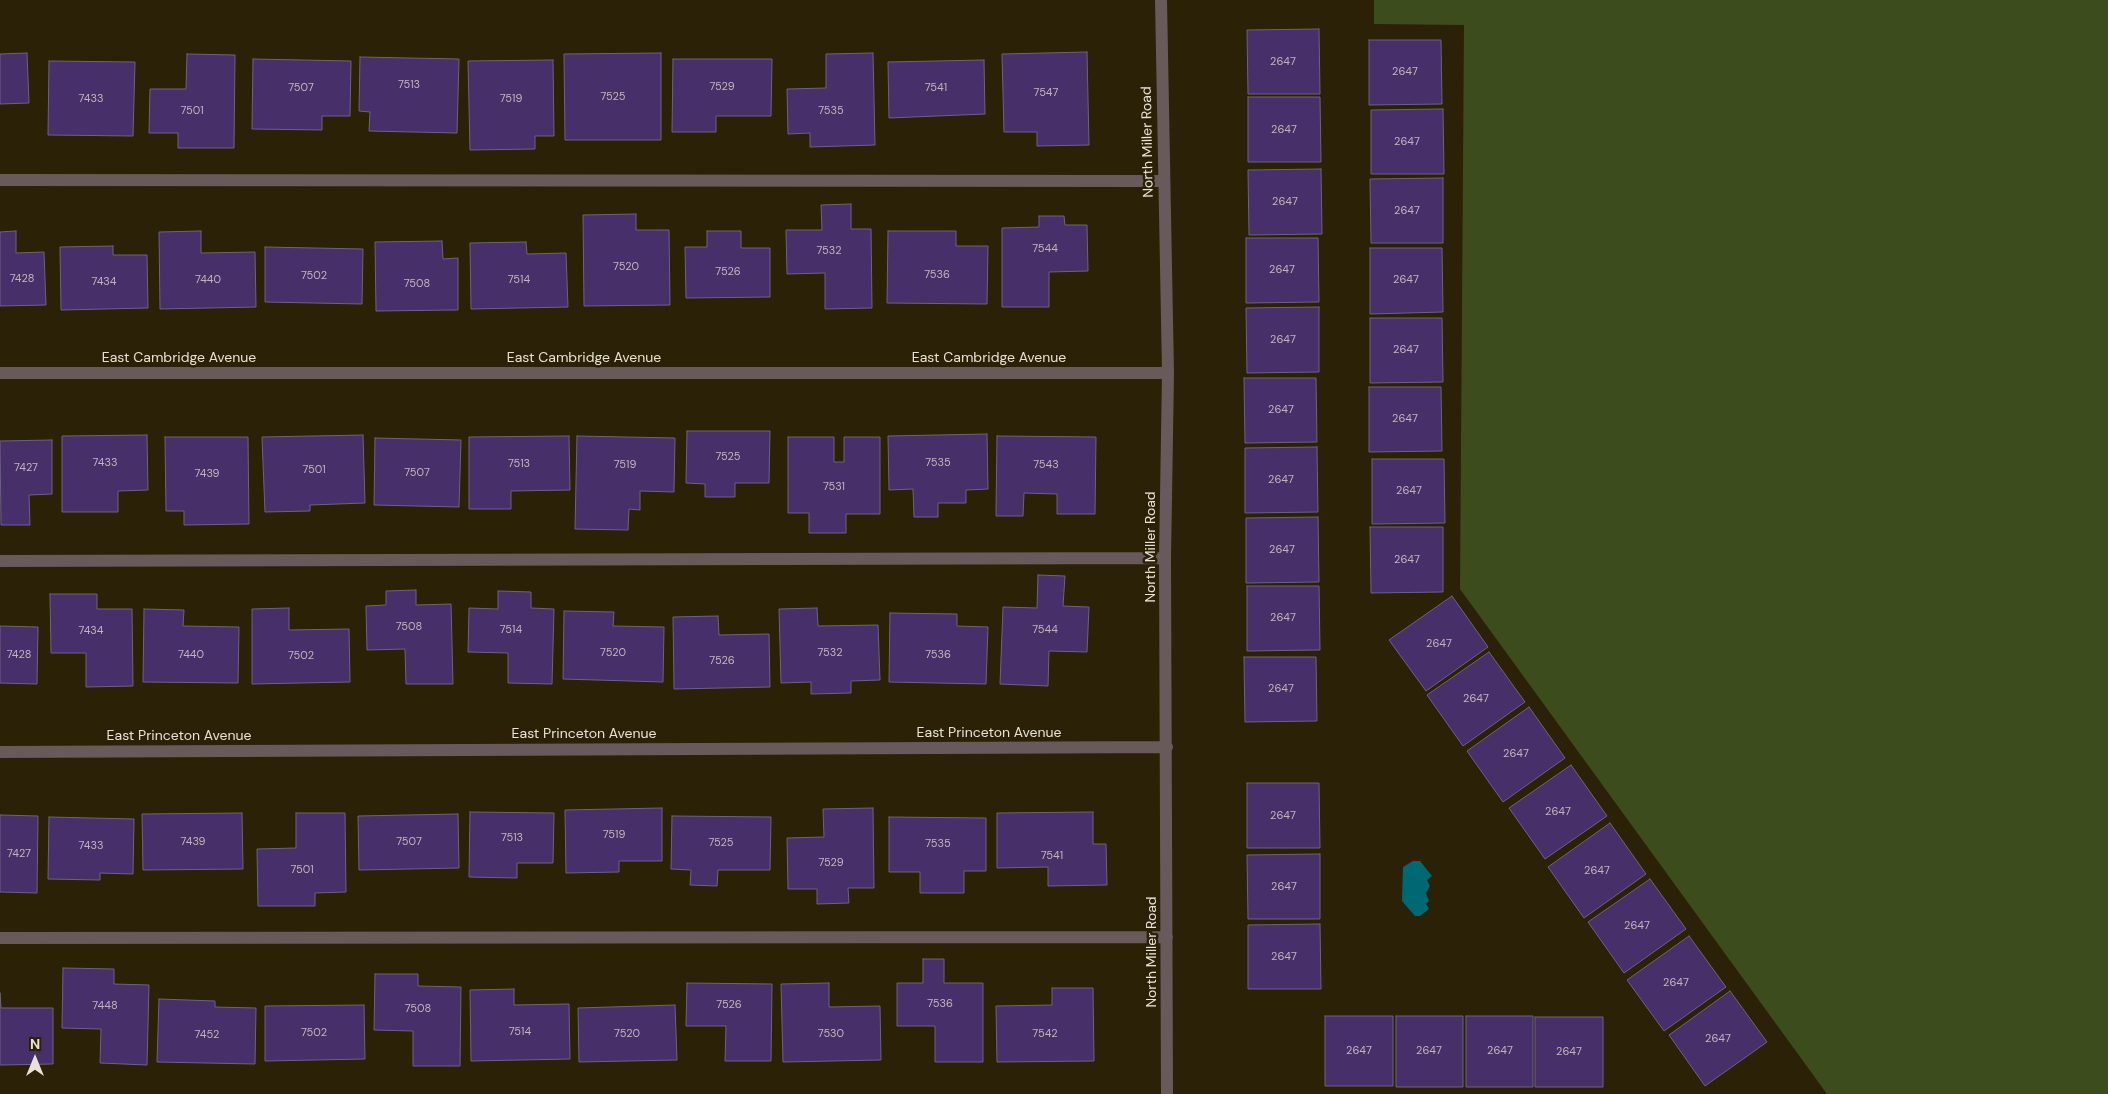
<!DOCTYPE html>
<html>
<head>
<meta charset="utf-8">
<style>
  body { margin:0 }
  #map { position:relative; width:2108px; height:1094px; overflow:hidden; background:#2b2107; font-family:"DM Sans",sans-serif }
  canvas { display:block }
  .north { position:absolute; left:10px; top:1034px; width:50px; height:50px; -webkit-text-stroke:4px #2b2107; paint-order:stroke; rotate:0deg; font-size:14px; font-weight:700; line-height:20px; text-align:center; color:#eae3d5 }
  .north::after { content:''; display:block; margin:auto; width:18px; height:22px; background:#eae3d5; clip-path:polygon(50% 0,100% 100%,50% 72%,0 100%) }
</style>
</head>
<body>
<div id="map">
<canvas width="2108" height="1094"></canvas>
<div class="north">N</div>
</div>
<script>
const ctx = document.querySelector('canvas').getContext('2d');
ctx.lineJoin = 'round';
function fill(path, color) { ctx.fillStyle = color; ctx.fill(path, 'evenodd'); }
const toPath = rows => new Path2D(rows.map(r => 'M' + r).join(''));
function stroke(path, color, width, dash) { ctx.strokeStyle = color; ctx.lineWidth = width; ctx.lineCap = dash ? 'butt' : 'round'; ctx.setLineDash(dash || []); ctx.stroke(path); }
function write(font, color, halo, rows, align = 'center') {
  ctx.font = font + ' "DM Sans",sans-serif'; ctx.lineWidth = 5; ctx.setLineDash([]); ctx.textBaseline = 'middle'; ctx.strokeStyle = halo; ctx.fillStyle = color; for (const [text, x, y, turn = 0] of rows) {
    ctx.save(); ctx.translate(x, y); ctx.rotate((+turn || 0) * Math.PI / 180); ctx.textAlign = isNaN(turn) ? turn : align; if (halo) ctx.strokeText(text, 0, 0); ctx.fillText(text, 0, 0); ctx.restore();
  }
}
const green = toPath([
  [1374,0,2108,0,2108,1094,1827,1094,1460,589,1464,25,1374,24]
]);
const water = toPath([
  [1413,861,1420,861,1432,876,1427,880,1430,886,1426,893,1429,901,1426,904,1429,909,1420,916,1415,916,1402,901,1403,867]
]);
const building = toPath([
  [1319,29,1320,94,1248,94,1247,30,1319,29],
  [1369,40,1441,40,1442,104,1369,105,1369,40],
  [1087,52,1089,145,1037,146,1037,132,1004,132,1002,54,1087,52],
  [27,53,29,103,0,104,0,54,27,53],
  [661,53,661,140,565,140,564,54,661,53],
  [873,53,875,145,810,147,810,133,788,134,787,89,826,88,826,54,873,53],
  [187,54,235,55,234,148,178,148,178,133,149,133,150,89,186,89,187,54],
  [360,57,459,59,457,133,369,131,370,112,359,111,360,57],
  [253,59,351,61,350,116,322,116,322,130,252,129,253,59],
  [673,59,772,59,771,116,716,116,716,132,672,132,673,59],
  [553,60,554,136,535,136,535,149,470,150,468,61,553,60],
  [984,60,985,114,889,118,888,62,984,60],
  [49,61,135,62,133,136,48,135,49,61],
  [1248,97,1320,97,1321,162,1248,162,1248,97],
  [1443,109,1444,174,1371,174,1371,110,1443,109],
  [1321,169,1322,234,1249,235,1248,170,1321,169],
  [1443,178,1443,243,1371,243,1370,179,1443,178],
  [851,204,851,229,871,229,872,308,825,309,825,273,787,274,786,230,822,230,821,205,851,204],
  [636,214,636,230,669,230,670,305,584,306,583,215,636,214],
  [1039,216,1064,216,1065,225,1087,225,1088,271,1049,272,1049,307,1002,307,1002,228,1039,227,1039,216],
  [16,231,16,253,44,252,46,305,0,306,0,232,16,231],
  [201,231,201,253,255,252,256,307,160,309,159,232,201,231],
  [707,231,741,231,741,248,770,248,770,297,686,298,685,247,707,247,707,231],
  [888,231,956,231,956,246,988,246,987,304,887,303,888,231],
  [1246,238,1318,238,1319,302,1246,303,1246,238],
  [442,241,443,259,458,258,458,310,376,311,375,242,442,241],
  [526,242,527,254,566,253,568,307,471,309,470,243,526,242],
  [113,246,113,255,147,255,148,308,61,310,60,247,113,246],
  [265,247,363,249,362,304,265,302,265,247],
  [1370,248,1442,248,1443,312,1370,314,1370,248],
  [1319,307,1319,372,1247,373,1246,308,1319,307],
  [1370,318,1442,318,1443,382,1370,383,1370,318],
  [1244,378,1316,378,1317,442,1245,443,1244,378],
  [1369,387,1441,387,1442,451,1369,452,1369,387],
  [687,431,770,431,769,483,735,483,735,497,705,497,705,484,686,483,687,431],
  [987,434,988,489,966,490,966,503,938,503,938,517,914,517,913,489,889,490,888,436,987,434],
  [147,435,148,490,118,491,118,512,62,512,62,436,147,435],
  [363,435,365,503,310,505,310,511,265,512,262,437,363,435],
  [569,436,570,490,511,491,511,509,469,509,469,437,569,436],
  [577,436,675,438,674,492,640,491,640,510,629,509,628,530,575,529,577,436],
  [997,436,1096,437,1095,514,1057,514,1057,494,1024,493,1023,516,996,516,997,436],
  [165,437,248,437,249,524,184,525,184,511,166,511,165,437],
  [788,437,834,437,834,462,844,462,844,437,880,437,880,514,846,514,846,533,809,533,809,513,788,513,788,437],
  [375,438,461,440,459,507,374,505,375,438],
  [52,440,52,494,29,495,30,525,1,525,0,441,52,440],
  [1317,447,1318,512,1245,513,1245,448,1317,447],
  [1372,459,1444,459,1445,523,1372,524,1372,459],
  [1318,517,1319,582,1246,583,1246,518,1318,517],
  [1370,527,1443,527,1443,592,1371,593,1370,527],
  [1038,575,1065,576,1063,606,1089,607,1087,652,1049,651,1048,686,1000,684,1003,607,1037,608,1038,575],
  [1247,586,1319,586,1320,650,1247,651,1247,586],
  [416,590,416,605,451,604,453,684,406,684,405,649,367,650,366,606,386,605,386,591,416,590],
  [498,591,531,592,531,608,554,609,552,684,508,683,508,653,468,652,469,608,498,609,498,591],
  [50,594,97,594,97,609,132,609,133,686,86,687,86,653,51,653,50,594],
  [1452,596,1488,647,1426,691,1389,640,1452,596],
  [289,608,289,630,349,629,350,682,252,684,252,609,289,608],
  [817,608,818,626,878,625,880,680,851,681,851,693,811,694,811,682,781,683,779,609,817,608],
  [144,609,184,610,183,626,239,627,238,683,143,682,144,609],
  [564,611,614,612,613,626,664,627,663,682,563,679,564,611],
  [890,613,957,614,957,626,988,627,986,684,889,682,890,613],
  [718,616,719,635,769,634,770,687,674,689,673,617,718,616],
  [0,626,38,627,37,684,0,683,0,626],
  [1489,652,1525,702,1463,746,1427,695,1489,652],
  [1244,657,1316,657,1317,721,1245,722,1244,657],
  [1529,707,1565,758,1503,802,1467,751,1529,707],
  [1571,765,1607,816,1545,859,1509,808,1571,765],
  [1247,783,1319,783,1320,848,1247,848,1247,783],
  [662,808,662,861,619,861,619,872,566,873,565,810,662,808],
  [873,808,874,888,848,888,849,903,817,904,817,889,788,889,787,838,824,837,823,809,873,808],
  [470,812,554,813,553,863,517,863,517,878,469,877,470,812],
  [1093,812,1093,844,1106,844,1107,885,1048,886,1048,867,997,868,997,813,1093,812],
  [242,813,243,869,143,870,142,814,242,813],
  [296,813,345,813,346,892,315,893,315,906,258,906,257,849,296,848,296,813],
  [458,814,459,868,359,870,358,816,458,814],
  [0,815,38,816,37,893,0,892,0,815],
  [672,816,771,817,770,870,718,870,717,886,690,885,691,870,671,869,672,816],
  [49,817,134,819,133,874,100,873,100,880,48,879,49,817],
  [889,817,986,818,986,871,964,871,964,893,920,893,920,872,889,872,889,817],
  [1610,823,1646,874,1584,918,1548,867,1610,823],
  [1320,854,1320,919,1248,919,1247,855,1320,854],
  [1650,879,1686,929,1624,973,1588,922,1650,879],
  [1320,924,1321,989,1248,989,1248,925,1320,924],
  [1689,936,1726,987,1664,1031,1627,980,1689,936],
  [923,959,944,959,944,983,983,983,983,1062,935,1062,935,1026,897,1026,897,983,923,983,923,959],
  [63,968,114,969,114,984,149,985,147,1065,100,1063,101,1029,62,1028,63,968],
  [375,974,418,974,418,986,461,987,460,1066,413,1066,413,1031,374,1030,375,974],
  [687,983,772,984,771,1061,725,1061,726,1026,686,1026,687,983],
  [829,983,829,1007,880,1006,881,1060,783,1062,781,984,829,983],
  [1052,988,1093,988,1094,1061,997,1062,996,1006,1052,1005,1052,988],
  [514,989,514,1005,569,1004,570,1059,471,1061,470,990,514,989],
  [1730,991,1767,1042,1705,1086,1669,1035,1730,991],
  [0,993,1,1008,53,1008,53,1064,0,1065,0,993],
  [159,999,215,1001,215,1007,256,1008,255,1064,157,1062,159,999],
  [364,1005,365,1059,265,1061,265,1006,364,1005],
  [675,1005,677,1060,579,1062,578,1008,675,1005],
  [1325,1016,1393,1016,1393,1086,1325,1086,1325,1016],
  [1396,1016,1463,1016,1463,1087,1396,1087,1396,1016],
  [1466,1016,1533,1016,1533,1087,1466,1087,1466,1016],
  [1535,1017,1603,1017,1603,1087,1535,1087,1535,1017]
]);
const minor = toPath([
  [1161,0,1168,373,1165,558,1167,1094],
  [0,180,1163,181],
  [0,373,1168,373],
  [0,561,1165,558],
  [0,752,1167,747],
  [0,938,1167,937]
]);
const numberNames = [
  ["2647",1283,62],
  ["2647",1405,72],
  ["7513",409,85],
  ["7529",722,87],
  ["7507",301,88],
  ["7541",936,88],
  ["7547",1046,93],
  ["7525",613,97],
  ["7433",91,99],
  ["7519",511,99],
  ["7501",192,111],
  ["7535",831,111],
  ["2647",1284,130],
  ["2647",1407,142],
  ["2647",1285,202],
  ["2647",1407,211],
  ["7544",1045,249],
  ["7532",829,251],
  ["7520",626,267],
  ["2647",1282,270],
  ["7526",728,272],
  ["7536",937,275],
  ["7502",314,276],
  ["7428",22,279],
  ["7440",208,280],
  ["7514",519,280],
  ["2647",1406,280],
  ["7434",104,282],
  ["7508",417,284],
  ["2647",1283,340],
  ["2647",1406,350],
  ["2647",1281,410],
  ["2647",1405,419],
  ["7525",728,457],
  ["7433",105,463],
  ["7535",938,463],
  ["7513",519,464],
  ["7519",625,465],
  ["7543",1046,465],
  ["7427",26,468],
  ["7501",314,470],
  ["7507",417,473],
  ["7439",207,474],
  ["2647",1281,480],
  ["7531",834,487],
  ["2647",1409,491],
  ["2647",1282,550],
  ["2647",1407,560],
  ["2647",1283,618],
  ["7508",409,627],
  ["7514",511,630],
  ["7544",1045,630],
  ["7434",91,631],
  ["2647",1439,644],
  ["7520",613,653],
  ["7532",830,653],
  ["7428",19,655],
  ["7440",191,655],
  ["7536",938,655],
  ["7502",301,656],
  ["7526",722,661],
  ["2647",1281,689],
  ["2647",1476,699],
  ["2647",1516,754],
  ["2647",1558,812],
  ["2647",1283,816],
  ["7519",614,835],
  ["7513",512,838],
  ["7439",193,842],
  ["7507",409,842],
  ["7525",721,843],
  ["7535",938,844],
  ["7433",91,846],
  ["7427",19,854],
  ["7541",1052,856],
  ["7529",831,863],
  ["7501",302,870],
  ["2647",1597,871],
  ["2647",1284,887],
  ["2647",1637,926],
  ["2647",1284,957],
  ["2647",1676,983],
  ["7536",940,1004],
  ["7526",729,1005],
  ["7448",105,1006],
  ["7508",418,1009],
  ["7514",520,1032],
  ["7502",314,1033],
  ["7520",627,1034],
  ["7530",831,1034],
  ["7542",1045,1034],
  ["7452",207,1035],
  ["2647",1718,1039],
  ["2647",1359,1051],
  ["2647",1429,1051],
  ["2647",1500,1051],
  ["2647",1569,1052]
];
const streetNames = [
  ["North Miller Road",1148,142,-91],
  ["East Cambridge Avenue",179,358],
  ["East Cambridge Avenue",584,358],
  ["East Cambridge Avenue",989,358],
  ["North Miller Road",1151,547,-90],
  ["East Princeton Avenue",989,733],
  ["East Princeton Avenue",584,734],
  ["East Princeton Avenue",179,736],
  ["North Miller Road",1152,952,-90]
];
fill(green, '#3d4c1c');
fill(water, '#006872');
fill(building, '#472f6a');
stroke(building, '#6c637d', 1);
stroke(minor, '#685a5a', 12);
write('11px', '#c1b6ba', null, numberNames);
write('14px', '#eae3d5', '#2b2107', streetNames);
</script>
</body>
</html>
